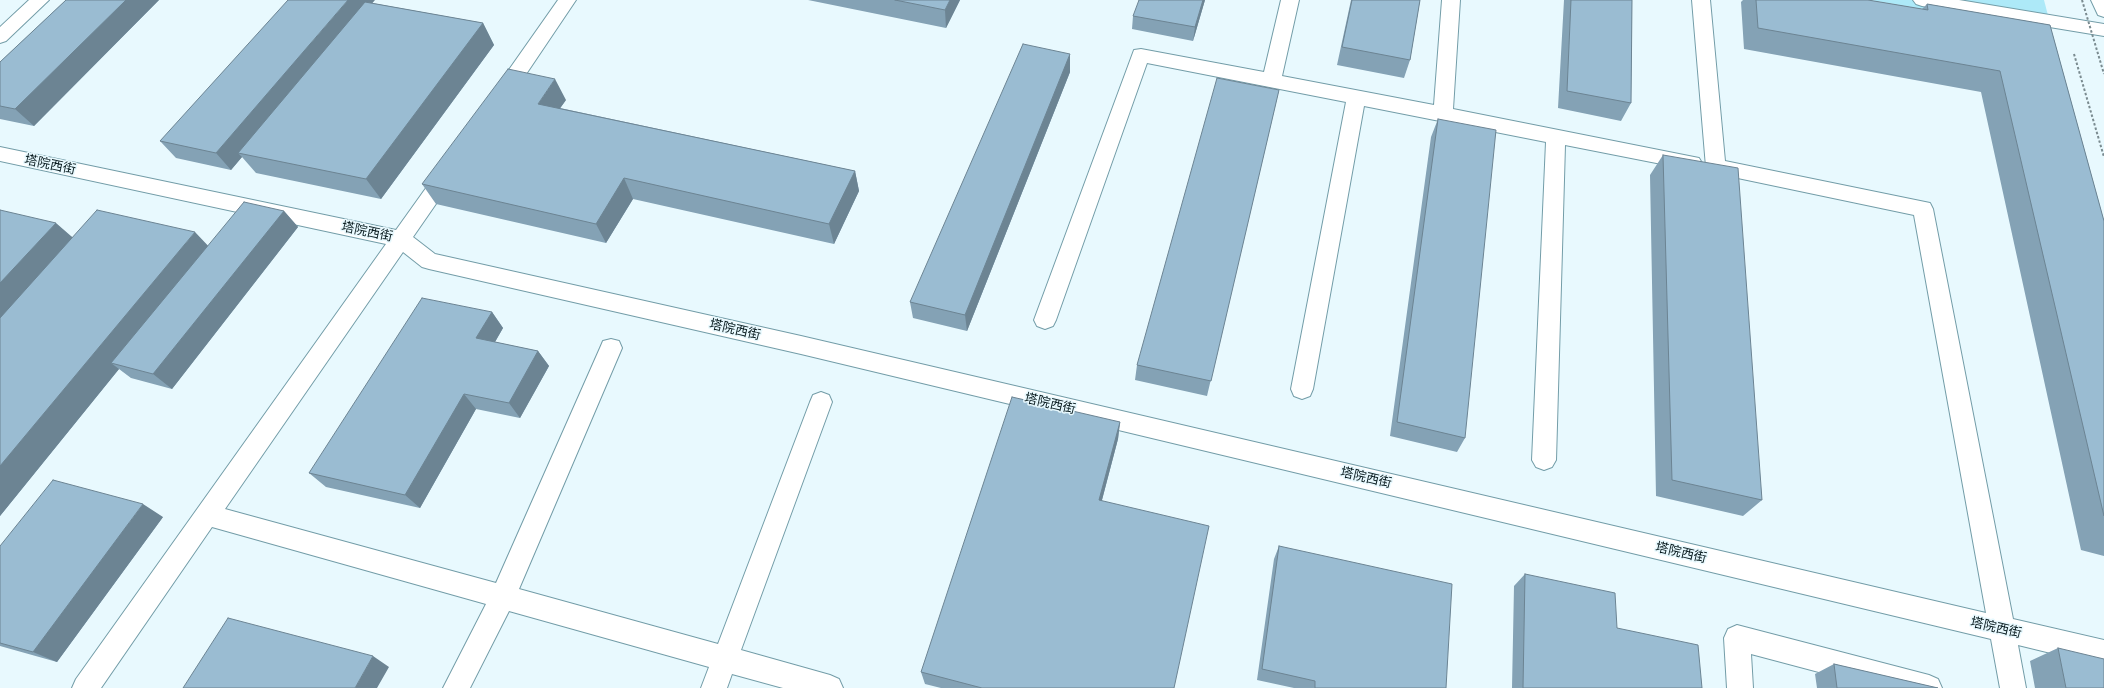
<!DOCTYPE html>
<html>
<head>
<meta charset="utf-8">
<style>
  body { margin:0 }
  canvas { display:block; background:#e8f9fe }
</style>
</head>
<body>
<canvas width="2104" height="688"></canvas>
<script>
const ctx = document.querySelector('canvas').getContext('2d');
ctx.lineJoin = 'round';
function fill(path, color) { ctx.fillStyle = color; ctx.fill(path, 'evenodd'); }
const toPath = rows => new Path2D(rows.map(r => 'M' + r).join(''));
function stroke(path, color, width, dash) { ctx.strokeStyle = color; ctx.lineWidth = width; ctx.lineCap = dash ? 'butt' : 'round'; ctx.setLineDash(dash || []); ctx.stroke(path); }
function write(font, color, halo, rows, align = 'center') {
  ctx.font = font + ' "IBM Plex Serif","Noto Sans SC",serif'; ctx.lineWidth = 3; ctx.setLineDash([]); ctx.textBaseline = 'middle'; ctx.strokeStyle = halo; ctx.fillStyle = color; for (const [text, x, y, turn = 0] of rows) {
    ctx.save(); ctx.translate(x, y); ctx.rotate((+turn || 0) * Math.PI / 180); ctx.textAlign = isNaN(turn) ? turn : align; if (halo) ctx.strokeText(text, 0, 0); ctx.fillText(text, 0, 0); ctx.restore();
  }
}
const green = toPath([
  [1870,0,2044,0,2052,31]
]);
const path = toPath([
  [2074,54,2104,157]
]);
const minor = toPath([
  [29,0,49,0,6,41,0,43,0,27,29,0],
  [558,0,576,0,508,101,501,103,494,101,492,96,494,91,558,0],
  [1281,0,1299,0,1282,76,1434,105,1442,0,1460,0,1453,109,1699,158,1702,163,1699,168,1692,170,1565,145,1556,460,1552,467,1544,470,1536,467,1532,460,1546,142,1364,106,1313,389,1310,396,1302,399,1294,396,1291,389,1346,102,1147,63,1056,320,1053,326,1045,329,1037,326,1034,320,1134,50,1141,49,1264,72,1281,0],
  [1692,0,1710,0,1725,161,1930,203,1933,209,2013,619,2104,640,2104,666,2018,645,2026,688,2000,688,1991,639,801,354,429,269,422,267,403,252,225,509,496,583,600,348,603,341,611,339,619,341,622,348,519,589,718,644,810,402,813,395,821,392,829,395,832,402,741,650,830,675,839,679,843,688,783,688,732,674,727,688,701,688,709,667,509,611,470,688,443,688,486,604,212,527,101,688,72,688,76,679,386,244,0,161,0,147,396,230,441,167,448,164,455,167,458,172,413,237,435,254,801,336,1986,613,1914,215,1709,172,1706,167,1692,0],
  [1913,0,1959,0,2104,24,2104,36,1922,6,1916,4,1913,0],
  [1737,625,1929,675,1938,679,1942,688,1879,688,1751,654,1753,688,1727,688,1724,638,1728,629,1737,625]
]);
const tertiary = toPath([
  [2091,0,2104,0,2104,17,2098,15,2091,0]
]);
const pathBridge = toPath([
  [2082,0,2104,74]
]);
const wall = toPath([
  [66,0,159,0,34,126,0,119,0,62],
  [808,0,960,0,946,28],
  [1205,0,1193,41,1132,29,1133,16],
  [1351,0,1420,0,1410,60,1404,78,1337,65],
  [1564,0,1632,0,1631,103,1621,121,1558,108],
  [1743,0,1868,0,1922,9,1927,4,2050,25,2104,221,2104,556,2081,550,1981,92,1744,49,1741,2],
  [372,3,483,23,494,45,381,199,256,173,242,157,231,170,176,158,160,141],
  [1070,54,1070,72,967,331,913,318,910,302],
  [1279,90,1207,396,1135,380,1137,365],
  [566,100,560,108,855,171,859,191,834,244,633,199,606,243,436,204,422,184],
  [1438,119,1465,438,1457,452,1390,436,1431,137],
  [1663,155,1762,500,1743,516,1656,496,1650,175],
  [0,210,72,237,208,246,284,211,298,227,172,389,131,378,119,369,0,516],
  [492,312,503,328,495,342,538,351,549,366,520,418,476,409,420,508,326,487,309,473],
  [1120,422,1118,439,1102,500,1174,688,941,688,925,684,921,672],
  [163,517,57,662,0,646,0,546],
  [1279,546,1446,688,1294,688,1257,680,1274,559],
  [1525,574,1617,628,1702,688,1512,688,1514,586],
  [2058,648,2104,688,2035,688,2030,661],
  [1834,664,1938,688,1817,688,1815,674]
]);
const shadedWall = toPath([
  [126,0,159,0,34,126,15,109],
  [348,0,375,0,244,154,238,153,242,157,231,170,216,153],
  [950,0,960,0,946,28,945,10],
  [1203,0,1205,0,1193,41,1195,27],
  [483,23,494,45,381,199,366,179],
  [1070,54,1070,72,967,331,965,315],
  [555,79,566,100,549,124,538,104],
  [855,171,859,191,834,244,829,224],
  [624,178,633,199,606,243,596,224],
  [284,211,298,227,172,389,153,374],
  [56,223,79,243,0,329,0,283],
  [195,232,214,252,111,363,119,369,0,516,0,466],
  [492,312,503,328,488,354,476,338],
  [538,351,549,366,520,418,509,403],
  [464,394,476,409,420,508,405,495],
  [1120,422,1118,439,1098,515,1099,500],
  [143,504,163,517,57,662,33,652],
  [373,656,389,667,377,688,355,688]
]);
const building = toPath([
  [66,0,126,0,15,109,0,106,0,62,66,0],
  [288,0,348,0,216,153,160,141,288,0],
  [895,0,950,0,945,10,895,0],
  [1139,0,1203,0,1195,27,1133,16,1139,0],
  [1352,0,1420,0,1410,60,1342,47,1352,0],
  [1571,0,1632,0,1631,103,1567,91,1571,0],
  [1756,0,1868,0,1928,10,1927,4,2050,25,2104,221,2104,516,2000,71,1758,28,1756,0],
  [365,2,483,23,366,179,238,153,365,2],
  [1023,44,1070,54,965,315,910,302,1023,44],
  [508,69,555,79,538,104,855,171,829,224,624,178,596,224,422,184,508,69],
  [1217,78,1279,90,1211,381,1137,365,1217,78],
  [1438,119,1496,130,1465,438,1397,422,1438,119],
  [1663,155,1738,168,1762,500,1672,480,1663,155],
  [244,202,284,211,153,374,111,363,244,202],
  [0,210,56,223,0,283,0,210],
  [97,210,195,232,0,466,0,318,97,210],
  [422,298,492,312,476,338,538,351,509,403,464,394,405,495,309,473,422,298],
  [1012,397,1120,422,1099,500,1209,526,1174,688,982,688,921,672,1012,397],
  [53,480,143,504,33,652,0,643,0,546,53,480],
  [1279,546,1452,584,1446,688,1315,688,1315,681,1262,669,1279,546],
  [1525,574,1615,593,1617,628,1698,645,1702,688,1523,688,1525,574],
  [228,618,373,656,355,688,183,688,228,618],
  [2058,648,2104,659,2104,688,2066,688,2058,648],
  [1834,664,1938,688,1837,688,1834,664]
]);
const streetNames = [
  ["塔院西街",50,165,12],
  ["塔院西街",367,232,12],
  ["塔院西街",735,330,13],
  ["塔院西街",1050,404,13],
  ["塔院西街",1366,478,13],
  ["塔院西街",1681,553,13],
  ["塔院西街",1996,628,13]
];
fill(green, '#ade9f8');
stroke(minor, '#739da8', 2);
stroke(tertiary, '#739da8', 2);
stroke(path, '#7a8b90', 2, [2.5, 2]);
fill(minor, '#fff');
fill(tertiary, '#fff');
stroke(pathBridge, '#7a8b90', 2, [2.5, 2]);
fill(wall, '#84a2b5');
fill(shadedWall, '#6c8493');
fill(building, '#9abcd2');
stroke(building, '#6c8493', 1);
write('13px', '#091b1f', '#e8f9fe', streetNames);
</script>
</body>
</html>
